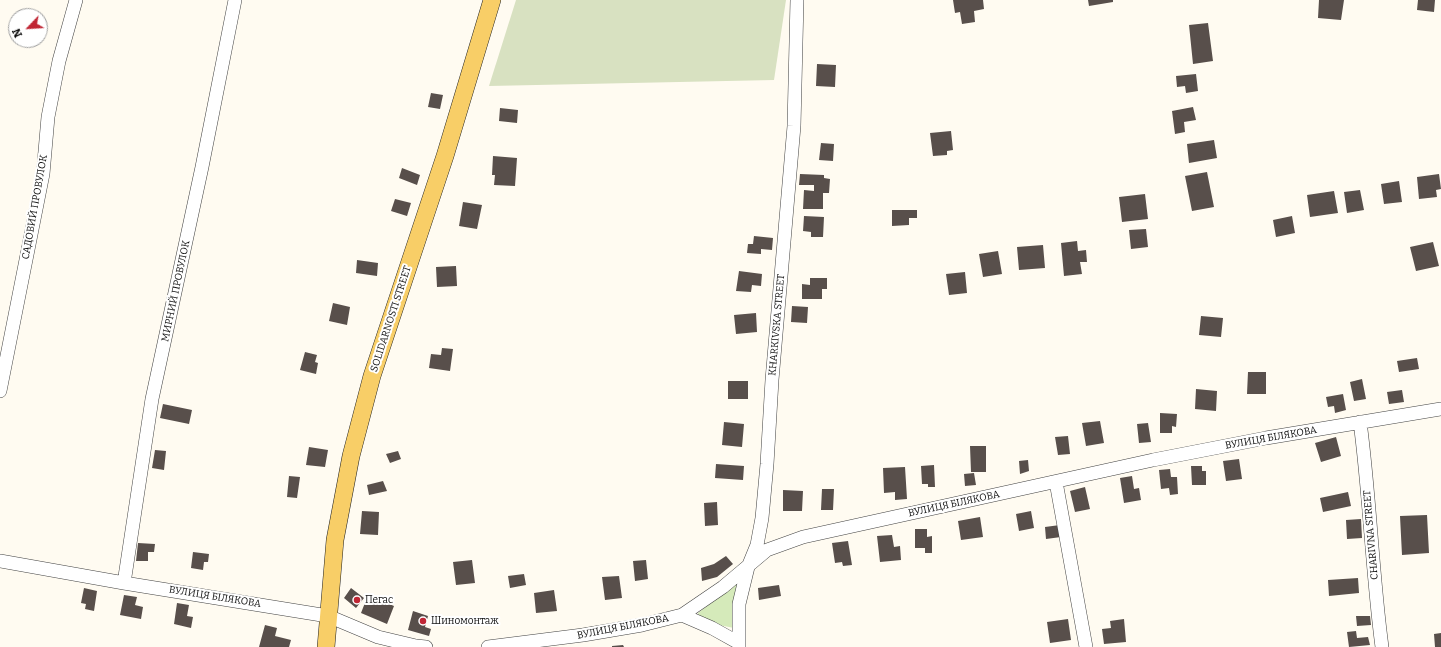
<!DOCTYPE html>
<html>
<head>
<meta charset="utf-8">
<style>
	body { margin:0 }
	#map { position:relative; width:1441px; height:647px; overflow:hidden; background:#fffbf1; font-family:Bitter,serif }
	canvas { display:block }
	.north { position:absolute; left:8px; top:8px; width:40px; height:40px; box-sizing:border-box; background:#fff; border:1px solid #9f9f9f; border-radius:50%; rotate:245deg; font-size:11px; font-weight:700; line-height:16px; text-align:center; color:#0f0f0f }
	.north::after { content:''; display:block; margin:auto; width:14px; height:18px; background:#c02634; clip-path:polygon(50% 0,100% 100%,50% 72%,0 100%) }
</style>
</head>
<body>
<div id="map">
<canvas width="1441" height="647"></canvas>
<div class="north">N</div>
</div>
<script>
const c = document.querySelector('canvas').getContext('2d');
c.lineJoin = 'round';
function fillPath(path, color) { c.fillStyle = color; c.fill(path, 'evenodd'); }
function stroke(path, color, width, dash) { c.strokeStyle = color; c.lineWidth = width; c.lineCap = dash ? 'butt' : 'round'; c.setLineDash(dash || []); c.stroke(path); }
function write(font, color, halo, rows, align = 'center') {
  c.font = font + ' Bitter,serif'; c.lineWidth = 4; c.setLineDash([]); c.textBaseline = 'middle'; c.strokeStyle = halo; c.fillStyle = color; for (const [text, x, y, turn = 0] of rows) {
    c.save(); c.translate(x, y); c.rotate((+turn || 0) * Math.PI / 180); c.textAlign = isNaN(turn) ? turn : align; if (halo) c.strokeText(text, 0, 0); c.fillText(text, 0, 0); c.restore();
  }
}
const green = new Path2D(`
	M 740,579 L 734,628 L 719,625 L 699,617 L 698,613 Z`);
const cemetery = new Path2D(`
	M 516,0 L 786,0 L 774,80 L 489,86 Z`);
const building = new Path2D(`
	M 953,0 L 983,0 L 984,9 L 974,11 L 975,22 L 962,24 L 960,12 L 955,13 Z
	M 1088,0 L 1113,0 L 1113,2 L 1089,6 Z
	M 1319,0 L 1344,0 L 1341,20 L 1318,18 Z
	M 1418,0 L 1435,0 L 1434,12 L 1417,10 Z
	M 1208,23 L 1213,61 L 1193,64 L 1189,25 Z
	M 817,64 L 836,65 L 835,87 L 816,86 Z
	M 1196,74 L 1198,91 L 1186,93 L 1185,86 L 1177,87 L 1176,76 Z
	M 431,93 L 443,95 L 440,109 L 428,107 Z
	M 1193,107 L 1196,120 L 1184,122 L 1185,132 L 1175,134 L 1172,111 Z
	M 500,108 L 518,110 L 517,123 L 499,121 Z
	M 951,131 L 953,150 L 947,151 L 947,155 L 933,156 L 930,133 Z
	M 1214,140 L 1217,158 L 1189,163 L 1187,144 Z
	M 821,143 L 834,144 L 833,161 L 819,160 Z
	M 493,156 L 517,158 L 515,186 L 494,185 L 495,175 L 492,175 Z
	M 402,168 L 420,175 L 417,185 L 399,178 Z
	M 1207,172 L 1214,207 L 1192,211 L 1185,176 Z
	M 800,174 L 824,175 L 824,178 L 830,179 L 829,193 L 823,193 L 823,209 L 803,209 L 804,190 L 814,191 L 814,185 L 799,185 Z
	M 1439,174 L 1441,189 L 1436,190 L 1437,197 L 1419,199 L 1417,177 Z
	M 1399,181 L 1402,202 L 1384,204 L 1381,184 Z
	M 1360,190 L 1364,210 L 1347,213 L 1344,192 Z
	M 1334,191 L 1338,213 L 1310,217 L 1307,195 Z
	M 1145,194 L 1148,219 L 1122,222 L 1119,197 Z
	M 395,199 L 411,203 L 407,216 L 391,211 Z
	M 463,202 L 482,205 L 477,229 L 459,226 Z
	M 892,210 L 917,210 L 917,218 L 909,218 L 909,225 L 892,226 Z
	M 804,216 L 824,217 L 823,237 L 811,237 L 811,232 L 803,231 Z
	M 1292,216 L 1295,233 L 1276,237 L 1273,220 Z
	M 1146,229 L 1148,247 L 1131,249 L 1129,230 Z
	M 754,236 L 773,238 L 772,250 L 761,249 L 761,254 L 747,253 L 748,244 L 753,244 Z
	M 1077,241 L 1078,251 L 1086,250 L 1087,262 L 1080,262 L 1082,274 L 1064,276 L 1061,243 Z
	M 1433,242 L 1439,266 L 1416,271 L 1410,247 Z
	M 1043,245 L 1045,268 L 1019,270 L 1017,247 Z
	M 998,251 L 1002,274 L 983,277 L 979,254 Z
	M 357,260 L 378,263 L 377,276 L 356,273 Z
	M 456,266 L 457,286 L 437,287 L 436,267 Z
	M 739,271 L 762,274 L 761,286 L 752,285 L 751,292 L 736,291 Z
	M 965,272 L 967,293 L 949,295 L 946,274 Z
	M 810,278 L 827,278 L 827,289 L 822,289 L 822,299 L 802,299 L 802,284 L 810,285 Z
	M 333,303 L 350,307 L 347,325 L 329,321 Z
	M 792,306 L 808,307 L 807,323 L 791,322 Z
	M 756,313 L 757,332 L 736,334 L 734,315 Z
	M 1201,316 L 1223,318 L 1221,337 L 1199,335 Z
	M 442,348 L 453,349 L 450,371 L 429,368 L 431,354 L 441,355 Z
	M 305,352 L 317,355 L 315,362 L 318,363 L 316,374 L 300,370 Z
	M 1417,358 L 1419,369 L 1399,372 L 1397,361 Z
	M 1248,372 L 1266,372 L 1266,394 L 1247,394 Z
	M 1362,379 L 1366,399 L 1354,401 L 1350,382 Z
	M 728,381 L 748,381 L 748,399 L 728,399 Z
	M 1196,389 L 1217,391 L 1216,411 L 1195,409 Z
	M 1402,390 L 1404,402 L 1389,404 L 1387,392 Z
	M 1343,394 L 1346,410 L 1335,413 L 1334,406 L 1328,407 L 1326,397 Z
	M 163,404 L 192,410 L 189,424 L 160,418 Z
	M 1160,413 L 1177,414 L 1176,427 L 1172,426 L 1172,433 L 1160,433 Z
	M 1100,421 L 1104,443 L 1086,446 L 1082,423 Z
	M 724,422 L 744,424 L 742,447 L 722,445 Z
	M 1148,423 L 1151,442 L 1139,443 L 1137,424 Z
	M 1068,436 L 1070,454 L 1058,455 L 1055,437 Z
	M 1336,437 L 1341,456 L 1321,462 L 1315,443 Z
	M 970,446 L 986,446 L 986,472 L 971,472 Z
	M 309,447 L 328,450 L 325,467 L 306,465 Z
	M 155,450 L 166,451 L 164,470 L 152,468 Z
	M 398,451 L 401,459 L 390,463 L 386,454 Z
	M 1239,459 L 1242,479 L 1226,481 L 1223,461 Z
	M 1028,460 L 1029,471 L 1020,474 L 1019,461 Z
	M 716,464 L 744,466 L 743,480 L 715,478 Z
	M 934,465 L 935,487 L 928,487 L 928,484 L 922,484 L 921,466 Z
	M 1191,466 L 1202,466 L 1202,471 L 1206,471 L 1206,485 L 1192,485 Z
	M 905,467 L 907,499 L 895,500 L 895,492 L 884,493 L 883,468 Z
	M 1170,469 L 1171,477 L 1177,477 L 1178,494 L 1170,495 L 1169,488 L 1161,489 L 1159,470 Z
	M 974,473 L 976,485 L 965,486 L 964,474 Z
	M 289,476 L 300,477 L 297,498 L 287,497 Z
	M 1132,476 L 1134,489 L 1139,488 L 1141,500 L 1124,503 L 1120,478 Z
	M 383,481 L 387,491 L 369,495 L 367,485 Z
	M 1085,487 L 1090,509 L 1075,512 L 1070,491 Z
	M 822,489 L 834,489 L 833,510 L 821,510 Z
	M 783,490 L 803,491 L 802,511 L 783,511 Z
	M 1348,492 L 1351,506 L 1323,512 L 1320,498 Z
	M 717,502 L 718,525 L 705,526 L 704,503 Z
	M 362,511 L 379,512 L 378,535 L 360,534 Z
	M 1031,511 L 1034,528 L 1019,531 L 1016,514 Z
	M 1427,515 L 1429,553 L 1402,555 L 1400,516 Z
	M 980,517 L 983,537 L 961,540 L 958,521 Z
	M 1361,519 L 1362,538 L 1347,539 L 1346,520 Z
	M 1060,525 L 1061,537 L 1046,539 L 1045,527 Z
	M 915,529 L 927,529 L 927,537 L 932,536 L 932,553 L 925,553 L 925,548 L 915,548 Z
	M 892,535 L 894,547 L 900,546 L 901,560 L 880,562 L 877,536 Z
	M 848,541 L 852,565 L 843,566 L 842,562 L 835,563 L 832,543 Z
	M 138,543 L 155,544 L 154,552 L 148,552 L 148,561 L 136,561 Z
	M 193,552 L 209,554 L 208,562 L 204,562 L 203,570 L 191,568 Z
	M 726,556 L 733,564 L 717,577 L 702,581 L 701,568 L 714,564 Z
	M 472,560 L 475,583 L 456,585 L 453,562 Z
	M 646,560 L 648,579 L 635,581 L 633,561 Z
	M 524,574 L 526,585 L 510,588 L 508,576 Z
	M 619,576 L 622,598 L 605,600 L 602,577 Z
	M 1358,578 L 1359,593 L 1329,596 L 1328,580 Z
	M 779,585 L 781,596 L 759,600 L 758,588 Z
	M 84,588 L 97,591 L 94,611 L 85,609 L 86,604 L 81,603 Z
	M 351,588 L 364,598 L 356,608 L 344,598 Z
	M 554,590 L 557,611 L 536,613 L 534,593 Z
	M 124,595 L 137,597 L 135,605 L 143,607 L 141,619 L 120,615 Z
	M 368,595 L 394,606 L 387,624 L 361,613 Z
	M 177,603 L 189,605 L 187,616 L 193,617 L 191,628 L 174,624 Z
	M 413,611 L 428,616 L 425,627 L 431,629 L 429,636 L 408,630 Z
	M 1356,616 L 1370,616 L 1371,625 L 1357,626 Z
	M 1068,619 L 1071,640 L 1050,643 L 1047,622 Z
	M 1124,619 L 1126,642 L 1104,644 L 1102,629 L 1111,628 L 1110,621 Z
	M 265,625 L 277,628 L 275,636 L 291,640 L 289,647 L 259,647 Z
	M 1356,631 L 1357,638 L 1368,637 L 1370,645 L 1349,647 L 1347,632 Z
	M 1441,633 L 1441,647 L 1435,647 L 1434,634 Z
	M 623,645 L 624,647 L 612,647 L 612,646 Z`);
const minor = new Path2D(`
	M 0,391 L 43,174 L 48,117 L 59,61 L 76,0
	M 1360,422 C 1370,497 1372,572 1382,647
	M 1056,482 L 1086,647
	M 0,561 L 124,583 L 328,616 L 378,637 L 416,646 L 426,647
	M 124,583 L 152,399 L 202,167 L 235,0
	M 682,615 L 712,628 L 739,643
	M 488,647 L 583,635 L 642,625 L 682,615 L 723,587 L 767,550 L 803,537 L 1153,460 L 1266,438 L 1441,409
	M 739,647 L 739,604 L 748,567 L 757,545 L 762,518 L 767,464 L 772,380 L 794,126 L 797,0`);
const major = new Path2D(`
	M 326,647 L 335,540 L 351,456 L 372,376 L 445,156 L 492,0`);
const markers = [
	[357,600,4,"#c02634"],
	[423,621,4,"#c02634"]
];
const streetNames = [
	["САДОВИЙ ПРОВУЛОК",35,207,-80],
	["МИРНИЙ ПРОВУЛОК",176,291,-78],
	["SOLIDARNOSTI STREET",391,319,-72],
	["KHARKIVSKA STREET",777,325,-85],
	["ВУЛИЦЯ БІЛЯКОВА",1271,438,-10],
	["ВУЛИЦЯ БІЛЯКОВА",954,504,-12],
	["CHARIVNA STREET",1371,535,-95],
	["ВУЛИЦЯ БІЛЯКОВА",215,597,9],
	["ВУЛИЦЯ БІЛЯКОВА",623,627,-11]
];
const poiNames = [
	["Пегас",365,600],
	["Шиномонтаж",431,621]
];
fillPath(green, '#d5eaba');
fillPath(cemetery, '#d8e1c1');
fillPath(building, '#584f4b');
stroke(minor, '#424242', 14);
stroke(major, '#202020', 18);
stroke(minor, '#fff', 13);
stroke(major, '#f8ce67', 17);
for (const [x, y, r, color] of markers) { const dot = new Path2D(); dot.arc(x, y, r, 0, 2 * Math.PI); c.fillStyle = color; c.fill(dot); stroke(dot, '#fff', 1.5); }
write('10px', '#0f0f0f', '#fff', streetNames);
write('10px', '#0f0f0f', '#fff', poiNames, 'left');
</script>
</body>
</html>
